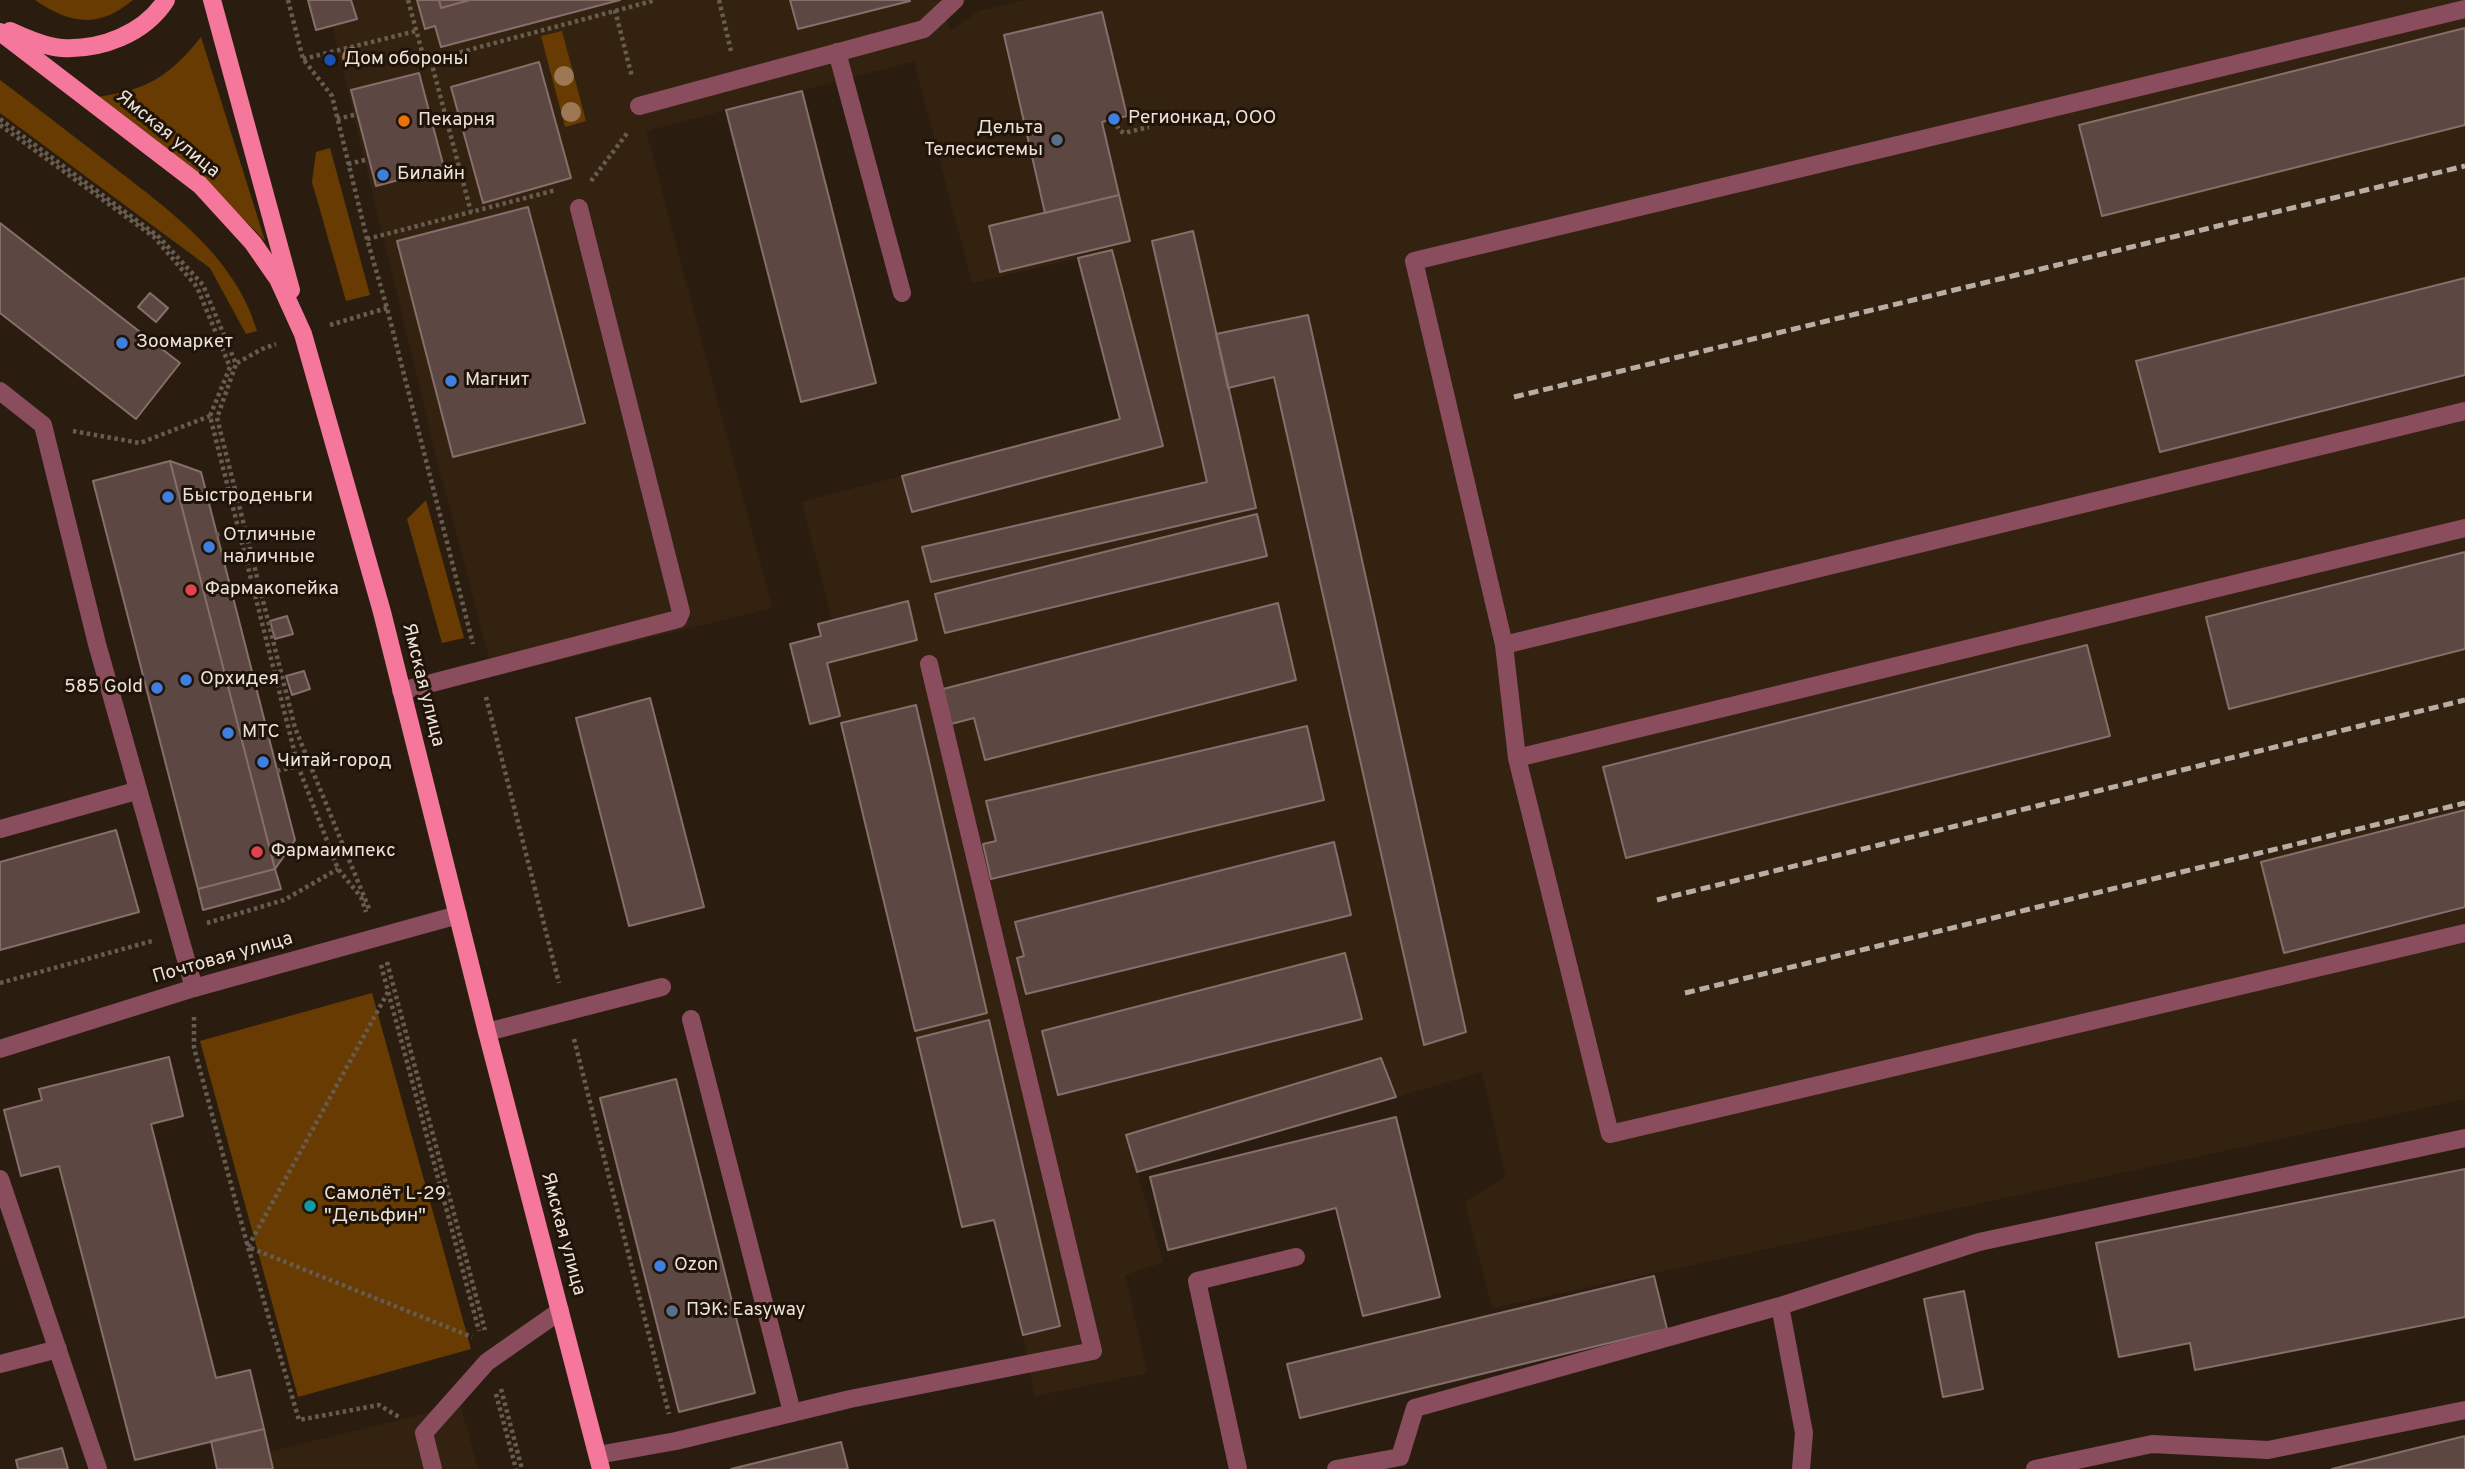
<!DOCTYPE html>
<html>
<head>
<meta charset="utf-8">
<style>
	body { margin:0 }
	canvas { display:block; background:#2a1d10 }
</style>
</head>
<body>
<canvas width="2465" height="1469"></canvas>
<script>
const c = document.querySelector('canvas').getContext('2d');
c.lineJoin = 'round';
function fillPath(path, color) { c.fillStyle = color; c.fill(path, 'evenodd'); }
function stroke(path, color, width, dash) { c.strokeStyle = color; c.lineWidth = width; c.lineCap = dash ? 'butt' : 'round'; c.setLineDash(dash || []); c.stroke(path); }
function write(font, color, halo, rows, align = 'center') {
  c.font = font + ' Overpass,sans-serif'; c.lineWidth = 6; c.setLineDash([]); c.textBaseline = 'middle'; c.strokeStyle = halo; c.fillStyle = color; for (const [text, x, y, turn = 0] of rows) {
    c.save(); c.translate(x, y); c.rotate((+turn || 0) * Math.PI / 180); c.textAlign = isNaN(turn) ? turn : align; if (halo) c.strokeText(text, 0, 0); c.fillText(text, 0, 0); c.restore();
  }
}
const built = new Path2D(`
	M 326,0 L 942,0 L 950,31 L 979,11 L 1027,0 L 2465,0 L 2465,1099 L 1492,1308 L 1465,1202 L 1506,1177 L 1482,1072 L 1137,1172 L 1163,1262 L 1125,1275 L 1147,1373 L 1035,1396 L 1023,1335 L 994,1220 L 962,1227 L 840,717 L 810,724 L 790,644 L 821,637 L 818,624 L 832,620 L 802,502 L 1120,419 L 1078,258 L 972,283 L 914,61 L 646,131 L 772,608 L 494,676 L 438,463 Z
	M 460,1405 L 478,1469 L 273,1469 L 269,1452 Z`);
const green = new Path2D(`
	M 35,0 L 133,0 C 98,29 70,24 35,0 Z
	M 562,31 L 586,121 L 565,127 L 541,36 Z
	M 201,37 L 265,241 C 214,186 155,143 96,97 C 146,91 170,76 201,37 Z
	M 0,80 C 36,107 71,134 107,162 C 166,208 235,255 257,331 L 246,334 L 210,268 L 0,113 Z
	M 330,148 L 370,295 L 346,301 L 312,182 L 316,152 Z
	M 426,500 L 464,638 L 442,643 L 407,519 Z
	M 372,993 L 471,1349 L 298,1397 L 200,1041 Z`);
const building = new Path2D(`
	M 308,0 L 351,0 L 357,19 L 316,30 Z
	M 417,0 L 439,0 L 441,8 L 470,0 L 620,0 L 441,47 L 435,26 L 425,29 Z
	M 439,0 L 470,0 L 441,8 Z
	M 790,0 L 909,0 L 910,1 L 798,29 Z
	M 1102,12 L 1127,116 L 1102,122 L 1119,195 L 1045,213 L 1004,35 Z
	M 2465,28 L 2465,125 L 2102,216 L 2079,125 Z
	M 539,62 L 571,178 L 483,203 L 451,87 Z
	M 419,73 L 444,168 L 376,186 L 351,90 Z
	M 802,91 L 876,383 L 801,402 L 726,110 Z
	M 1119,195 L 1130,241 L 1000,272 L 989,226 Z
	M 528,207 L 585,423 L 453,457 L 397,241 Z
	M 0,223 L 180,363 L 136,419 L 0,313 Z
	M 1193,231 L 1256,508 L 931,582 L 922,547 L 1207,482 L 1152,241 Z
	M 1112,250 L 1163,446 L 912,512 L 902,476 L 1120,419 L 1078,258 Z
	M 2465,278 L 2465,375 L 2160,452 L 2136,361 Z
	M 150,293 L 168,308 L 156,322 L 138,307 Z
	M 1308,315 L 1466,1032 L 1424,1045 L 1274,377 L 1228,388 L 1216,334 Z
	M 170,461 L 275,869 L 198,889 L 93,481 Z
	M 170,461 L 201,472 L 295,840 L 275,869 Z
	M 1257,514 L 1267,556 L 945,633 L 935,594 Z
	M 2465,552 L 2465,649 L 2229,709 L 2206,617 Z
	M 908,601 L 917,640 L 827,663 L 840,716 L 810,724 L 790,644 L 821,636 L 818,624 Z
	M 1278,603 L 1296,680 L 985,760 L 974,718 L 951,724 L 943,689 Z
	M 287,616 L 293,634 L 275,639 L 270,621 Z
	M 2087,645 L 2110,736 L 1626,858 L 1603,767 Z
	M 304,671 L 310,689 L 292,695 L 286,676 Z
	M 650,698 L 704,907 L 629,926 L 576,718 Z
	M 916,705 L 987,1013 L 915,1031 L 841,723 Z
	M 1307,726 L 1324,800 L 991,879 L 983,844 L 996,841 L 986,801 Z
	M 2465,810 L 2465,907 L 2284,953 L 2261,862 Z
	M 116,830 L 139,912 L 0,950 L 0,862 Z
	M 1334,842 L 1351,915 L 1026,994 L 1017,958 L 1024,956 L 1015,922 Z
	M 275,869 L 281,889 L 203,910 L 198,889 Z
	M 1345,953 L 1362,1019 L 1058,1095 L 1042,1031 Z
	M 989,1020 L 1060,1326 L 1023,1335 L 994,1220 L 962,1227 L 917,1038 Z
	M 169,1057 L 183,1116 L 151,1124 L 216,1378 L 250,1370 L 264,1429 L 135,1460 L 59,1166 L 21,1176 L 4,1110 L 42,1100 L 39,1089 Z
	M 1381,1058 L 1396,1097 L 1137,1172 L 1126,1135 Z
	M 676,1079 L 755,1393 L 679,1412 L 600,1098 Z
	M 1396,1117 L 1440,1297 L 1363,1316 L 1336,1208 L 1168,1250 L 1150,1177 Z
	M 2465,1169 L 2465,1317 L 2195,1370 L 2190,1343 L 2119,1357 L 2096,1243 Z
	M 1654,1276 L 1667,1329 L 1300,1418 L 1287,1364 Z
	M 1964,1291 L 1983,1389 L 1943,1397 L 1924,1299 Z
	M 264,1429 L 273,1469 L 217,1469 L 211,1441 Z
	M 2465,1436 L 2465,1469 L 2332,1469 Z
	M 841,1442 L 848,1469 L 731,1469 Z
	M 62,1448 L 68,1469 L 18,1469 L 16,1460 Z`);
const path = new Path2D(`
	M 288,0 L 303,59 L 332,96 L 367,239 L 387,308 L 473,644
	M 408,0 L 424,59 L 431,60 L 656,0
	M 719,0 L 731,51
	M 615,10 L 632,77
	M 303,59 L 416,31
	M 431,61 L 471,212
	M 0,119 L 159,237 L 203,285 L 236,364 L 217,418 L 295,728 L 370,911
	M 337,119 L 358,114
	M 1114,119 L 1119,130 L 1124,133 L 1149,127
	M 0,125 L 154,237 L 197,287 L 230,367 L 210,416 L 298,766 L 338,869 L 361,897 L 366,912
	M 348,164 L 369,159
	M 591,181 L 628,132
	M 367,239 L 556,190
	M 330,325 L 387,308
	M 237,363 L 262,349 L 276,344
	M 73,431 L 140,443 L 210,416
	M 216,535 L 240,529
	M 486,697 L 559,983
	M 277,771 L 298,766
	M 207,923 L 284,900 L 338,869
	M 387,962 L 485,1330
	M 381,965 L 479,1331
	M 0,983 L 152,941
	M 388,992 L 248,1247 L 472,1337
	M 194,1017 L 194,1048 L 248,1247 L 299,1420 L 379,1405 L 399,1417
	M 574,1039 L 669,1414
	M 501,1389 L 522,1469
	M 496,1394 L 516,1469`);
const service = new Path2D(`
	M 2465,9 L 1414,261 L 1504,645 L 2465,411
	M 837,52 L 902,293
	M 639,106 L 924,29 L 955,0
	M 0,391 L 43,425 L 97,644 L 194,988
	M 2465,528 L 1517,758 L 1610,1134 L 2465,933
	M 1504,645 L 1517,758
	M 401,691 L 678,619 L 681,612 L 579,208
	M 0,829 L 136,791
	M 691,1019 L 792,1412
	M 487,1032 L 662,987
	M 0,1179 L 98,1469
	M 1780,1306 L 1979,1242 L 2465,1138
	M 0,1364 L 58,1349
	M 598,1455 L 676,1441 L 850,1399 L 1093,1351 L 929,664
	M 433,1469 L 424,1433 L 487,1362 L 560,1311
	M 1238,1469 L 1197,1281 L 1296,1257
	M 1336,1469 L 1400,1457 L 1415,1408 L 1780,1306 L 1804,1433 L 1801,1469
	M 2035,1469 L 2152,1444 L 2268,1450 L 2465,1410`);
const minor = new Path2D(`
	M 0,1049 L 194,988 L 458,915`);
const primary = new Path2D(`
	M 212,0 L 291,290
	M 10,31 C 25,38 45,47 62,48 C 101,50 144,34 166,0
	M 0,32 L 200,185 L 253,243 L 278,279 L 303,334 L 382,612 L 487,1032 L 601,1469`);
const rail = new Path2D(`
	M 1514,397 L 2465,166
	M 1657,900 L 2465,700
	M 1685,993 L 2465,803`);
const trees = [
	[352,57],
	[564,76],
	[571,112]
];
const markers = [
	[330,60,7,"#1a4fb4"],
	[1114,119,7,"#3f7fe0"],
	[404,121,7,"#e8710a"],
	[1057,140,7,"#5c6f8a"],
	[383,175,7,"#3f7fe0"],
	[122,343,7,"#3f7fe0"],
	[451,381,7,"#3f7fe0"],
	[168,497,7,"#3f7fe0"],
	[209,547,7,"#3f7fe0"],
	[191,590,7,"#e0444e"],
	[186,680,7,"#3f7fe0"],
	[157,688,7,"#3f7fe0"],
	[228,733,7,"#3f7fe0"],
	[263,762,7,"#3f7fe0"],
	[257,852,7,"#e0444e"],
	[310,1206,7,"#0f9aa8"],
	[660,1266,7,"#3f7fe0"],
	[672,1311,7,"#5c6f8a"]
];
const poiNames = [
	["Дом обороны",344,60],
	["Регионкад, ООО",1128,119],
	["Пекарня",418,121],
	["Дельта",1043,129,"right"],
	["Телесистемы",1043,151,"right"],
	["Билайн",397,175],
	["Зоомаркет",136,343],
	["Магнит",465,381],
	["Быстроденьги",182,497],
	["Отличные",223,536],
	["наличные",223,558],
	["Фармакопейка",205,590],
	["Орхидея",200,680],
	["585 Gold",143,688,"right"],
	["МТС",242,733],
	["Читай-город",277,762],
	["Фармаимпекс",271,852],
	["Самолёт L-29",324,1195],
	["\"Дельфин\"",324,1217],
	["Ozon",674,1266],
	["ПЭК: Easyway",686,1311]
];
const streetNames = [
	["Ямская улица",167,135,39],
	["Ямская улица",422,685,76],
	["Почтовая улица",223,959,-16],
	["Ямская улица",562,1234,75]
];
fillPath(built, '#342210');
fillPath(green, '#673b02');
fillPath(building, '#5c4743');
stroke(building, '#866e6b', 2);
stroke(path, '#675c50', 4.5, [3.5, 3.5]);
stroke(service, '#8a4d5d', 18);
stroke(minor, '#8a4d5d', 18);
stroke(primary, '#f5779b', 18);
stroke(rail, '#b8aea5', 5, [10, 5]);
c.fillStyle = '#9d7855';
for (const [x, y] of trees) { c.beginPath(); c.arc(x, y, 10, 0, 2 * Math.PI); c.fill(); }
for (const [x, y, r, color] of markers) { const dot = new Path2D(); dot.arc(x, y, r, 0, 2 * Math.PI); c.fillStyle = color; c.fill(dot); stroke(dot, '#201307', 2.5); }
write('19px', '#ebe2da', '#201307', poiNames, 'left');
write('19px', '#ebe2da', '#201307', streetNames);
</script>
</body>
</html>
